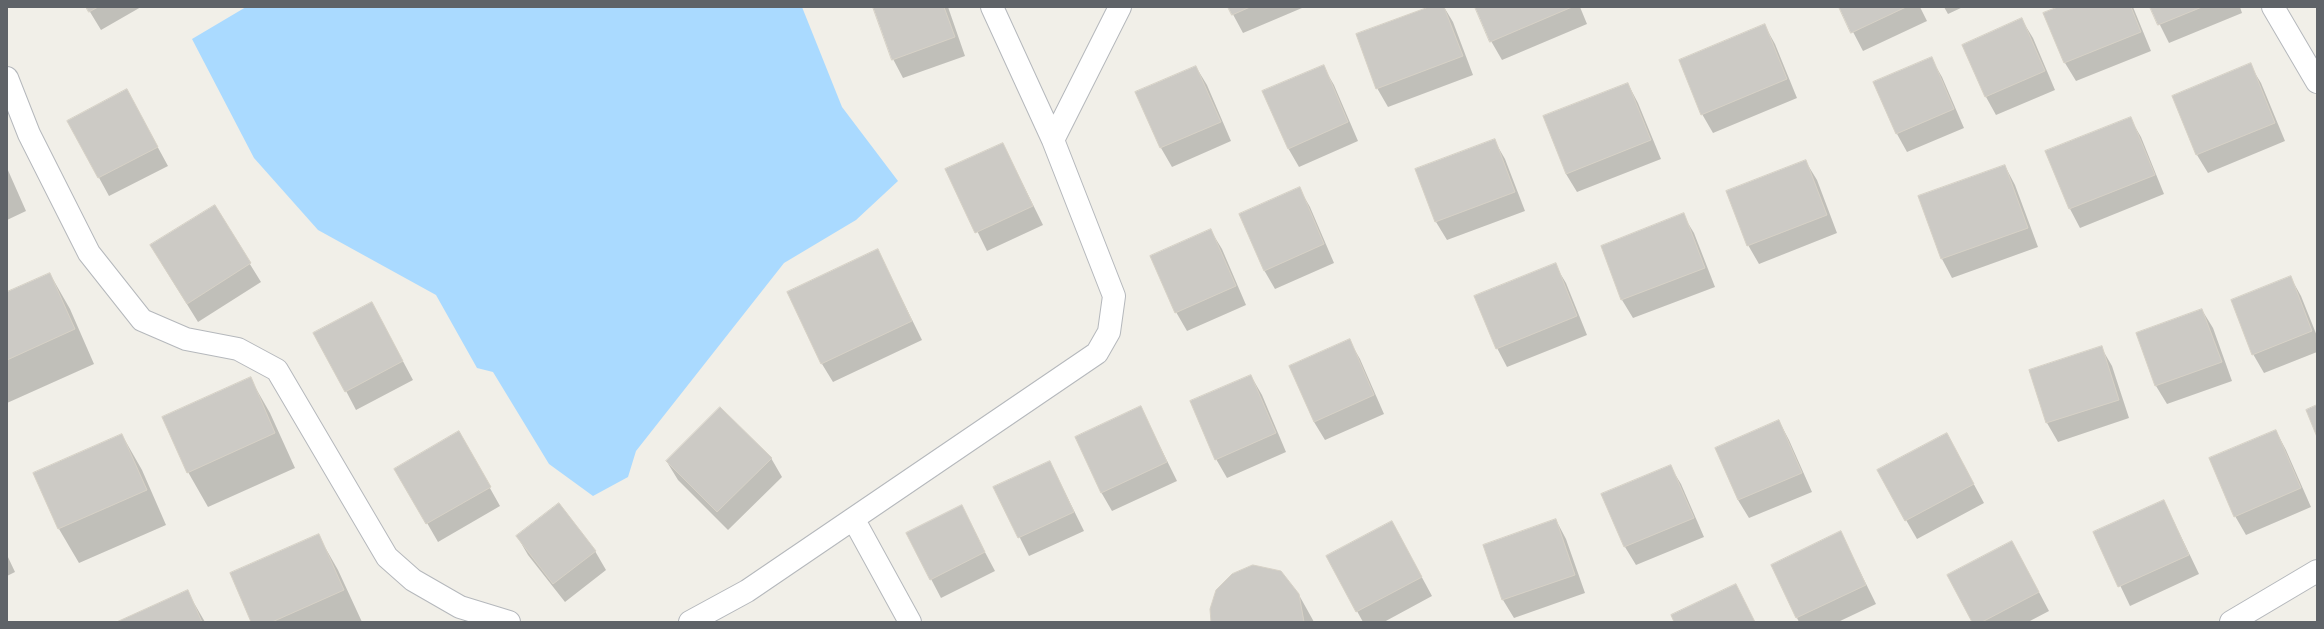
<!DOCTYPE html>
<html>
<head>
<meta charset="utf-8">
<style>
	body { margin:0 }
	#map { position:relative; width:2324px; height:629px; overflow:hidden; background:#f1efe8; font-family:"Public Sans",sans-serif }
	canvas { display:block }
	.frame { position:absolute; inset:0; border:8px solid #5f6368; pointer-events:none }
</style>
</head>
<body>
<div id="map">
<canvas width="2324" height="629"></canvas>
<div class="frame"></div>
</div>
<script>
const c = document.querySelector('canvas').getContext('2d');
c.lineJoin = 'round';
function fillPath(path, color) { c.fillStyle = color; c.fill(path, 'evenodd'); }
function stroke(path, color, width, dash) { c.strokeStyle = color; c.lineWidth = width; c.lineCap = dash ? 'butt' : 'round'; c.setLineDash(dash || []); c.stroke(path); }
const water = new Path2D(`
	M 246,7 L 802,7 L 842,107 L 898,181 L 856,220 L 784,263 L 636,451 L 628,477 L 593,496 L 549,464 L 493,372 L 477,368 L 436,295 L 318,230 L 254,158 L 192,39 Z`);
const shadow = new Path2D(`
	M 87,7 L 141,7 L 101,30 Z
	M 874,7 L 948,7 L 965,56 L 903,78 L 893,59 Z
	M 1229,7 L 1302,7 L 1302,8 L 1243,33 Z
	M 1432,7 L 1444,7 L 1453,22 L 1473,75 L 1388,107 L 1377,88 Z
	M 1476,7 L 1580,7 L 1587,24 L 1502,60 L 1491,41 Z
	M 1840,7 L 1920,7 L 1927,21 L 1863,51 Z
	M 1944,7 L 1963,7 L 1948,14 Z
	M 2061,7 L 2133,7 L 2151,51 L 2076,81 L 2065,63 L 2045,14 Z
	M 2151,7 L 2240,7 L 2242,13 L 2169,43 Z
	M 2022,20 L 2033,38 L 2055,90 L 1996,115 L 1986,97 Z
	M 1765,26 L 1775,44 L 1797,98 L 1713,133 L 1702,114 L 1680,61 Z
	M 1931,58 L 1942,77 L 1964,128 L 1907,152 L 1897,134 L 1874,83 Z
	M 2250,65 L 2261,83 L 2285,141 L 2208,173 L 2197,155 L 2173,96 Z
	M 1323,66 L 1334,85 L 1358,141 L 1299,167 L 1288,148 Z
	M 1196,67 L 1207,85 L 1231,141 L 1172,167 L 1161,148 L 1137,92 Z
	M 1628,84 L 1638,103 L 1661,159 L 1577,192 L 1566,174 Z
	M 137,109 L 168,166 L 109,196 L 68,121 Z
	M 2130,118 L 2141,137 L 2164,194 L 2080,228 L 2070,209 L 2046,152 Z
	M 1494,140 L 1505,159 L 1525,211 L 1447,240 L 1436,222 Z
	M 1003,144 L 1043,225 L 987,251 L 947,170 Z
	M 1806,162 L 1817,180 L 1837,233 L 1759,264 L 1748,245 Z
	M 2005,166 L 2015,185 L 2038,247 L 1952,278 L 1942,259 L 1919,197 Z
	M 7,168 L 26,211 L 7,220 Z
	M 1299,188 L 1310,207 L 1334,263 L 1275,289 L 1264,270 Z
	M 214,206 L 261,282 L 198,322 L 162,264 Z
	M 1683,215 L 1694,233 L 1715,287 L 1633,318 L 1622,300 L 1602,246 Z
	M 1211,231 L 1222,249 L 1246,305 L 1187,331 L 1176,312 Z
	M 878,251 L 922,340 L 833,382 L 822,364 Z
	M 1555,265 L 1566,283 L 1587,335 L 1507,367 L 1497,348 Z
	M 50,274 L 70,309 L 94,364 L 7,403 L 7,294 Z
	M 2291,278 L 2301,296 L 2317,336 L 2317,352 L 2264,373 L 2253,354 Z
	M 2202,310 L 2213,328 L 2232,381 L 2167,404 L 2156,386 L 2137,333 Z
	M 382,322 L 413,380 L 356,410 L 346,391 Z
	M 1349,340 L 1360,359 L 1384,414 L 1325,440 L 1314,422 L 1290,366 Z
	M 2101,347 L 2112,366 L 2129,418 L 2058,442 L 2047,423 L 2030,370 Z
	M 1251,376 L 1262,395 L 1286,452 L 1227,478 L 1216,459 Z
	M 250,378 L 270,413 L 295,468 L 208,507 L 188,472 Z
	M 1141,408 L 1177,481 L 1112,511 L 1101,492 Z
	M 1779,421 L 1789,440 L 1812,492 L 1749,518 L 1738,500 L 1716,449 Z
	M 2276,431 L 2286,450 L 2311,507 L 2246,535 L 2235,516 Z
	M 459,433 L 500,506 L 438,542 L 396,469 Z
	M 122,435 L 142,470 L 166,525 L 79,563 L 59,529 L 35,474 Z
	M 1957,453 L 1984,503 L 1917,539 L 1906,520 Z
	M 771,458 L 782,477 L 728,530 L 678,480 L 667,462 Z
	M 1050,462 L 1084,531 L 1029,556 L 995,488 Z
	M 1670,466 L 1681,484 L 1704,537 L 1636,565 L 1625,547 L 1603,494 Z
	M 2164,501 L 2199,574 L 2130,606 L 2095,533 Z
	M 961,507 L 995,571 L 941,598 L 931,579 Z
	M 1556,520 L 1566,539 L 1585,593 L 1514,618 L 1503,600 L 1484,546 Z
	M 1392,522 L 1432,596 L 1384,622 L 1363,622 L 1327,557 Z
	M 1841,533 L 1876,604 L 1838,622 L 1799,622 L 1797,618 Z
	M 318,535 L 338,570 L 362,622 L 253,622 Z
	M 517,536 L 595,551 L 606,570 L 565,602 L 528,555 Z
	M 7,555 L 15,572 L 7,576 Z
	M 2022,560 L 2049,611 L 2028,622 L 1973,622 Z
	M 187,591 L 205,622 L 119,622 Z
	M 1299,595 L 1314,622 L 1212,622 Z`);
const building = new Path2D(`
	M 86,7 L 98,7 L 89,12 Z
	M 873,7 L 944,7 L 955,37 L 892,60 Z
	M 1228,7 L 1250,7 L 1232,15 Z
	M 1429,7 L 1444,7 L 1463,56 L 1376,89 L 1356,34 Z
	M 1475,7 L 1572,7 L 1490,42 Z
	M 1839,7 L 1906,7 L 1851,33 Z
	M 2058,7 L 2131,7 L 2141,32 L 2064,63 L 2043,13 Z
	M 2150,7 L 2202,7 L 2158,25 Z
	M 2022,18 L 2045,71 L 1985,97 L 1962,45 Z
	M 1765,24 L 1787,79 L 1701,115 L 1679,60 Z
	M 1932,57 L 1954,109 L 1896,134 L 1873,82 Z
	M 2251,63 L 2275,123 L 2196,155 L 2172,96 Z
	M 1324,65 L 1348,122 L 1288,149 L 1262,91 Z
	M 1196,66 L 1221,122 L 1160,148 L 1135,92 Z
	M 1628,83 L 1651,140 L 1566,174 L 1543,116 Z
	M 127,89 L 158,147 L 98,178 L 67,121 Z
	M 2131,117 L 2155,175 L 2069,209 L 2045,151 Z
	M 1495,139 L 1515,192 L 1435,222 L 1415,169 Z
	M 1003,143 L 1033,206 L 975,233 L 945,169 Z
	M 1806,160 L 1827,215 L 1747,246 L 1726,191 Z
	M 2005,165 L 2028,228 L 1941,259 L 1918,196 Z
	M 1300,187 L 1324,244 L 1264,271 L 1239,214 Z
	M 215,205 L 251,263 L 187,304 L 150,245 Z
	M 1684,213 L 1705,268 L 1621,300 L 1601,246 Z
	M 1211,229 L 1236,286 L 1175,313 L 1150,256 Z
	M 878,249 L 912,321 L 821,364 L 787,292 Z
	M 1556,263 L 1577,316 L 1496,349 L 1474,296 Z
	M 50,273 L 75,329 L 7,360 L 7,292 Z
	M 2291,276 L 2312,331 L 2252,355 L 2231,300 Z
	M 372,302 L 403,361 L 345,392 L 313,333 Z
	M 2202,309 L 2222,362 L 2155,386 L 2136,333 Z
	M 1350,339 L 1374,395 L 1314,422 L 1289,366 Z
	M 2102,346 L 2119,400 L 2046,423 L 2029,370 Z
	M 1251,375 L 1276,433 L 1215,460 L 1190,401 Z
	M 251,377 L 275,433 L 187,473 L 162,417 Z
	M 2317,405 L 2317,437 L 2306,410 Z
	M 1141,406 L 1167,462 L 1101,493 L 1075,437 Z
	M 720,407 L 772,458 L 717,512 L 666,461 Z
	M 1779,420 L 1802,473 L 1738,500 L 1715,448 Z
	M 2276,430 L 2301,488 L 2234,517 L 2209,458 Z
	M 459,431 L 491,487 L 426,524 L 394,469 Z
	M 1947,433 L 1974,484 L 1905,521 L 1877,470 Z
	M 122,434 L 147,490 L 58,529 L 33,473 Z
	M 1050,461 L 1074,512 L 1018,538 L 993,487 Z
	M 1671,465 L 1694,518 L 1624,547 L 1601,494 Z
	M 2164,500 L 2189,555 L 2118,587 L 2093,532 Z
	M 559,503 L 596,551 L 553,584 L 516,536 Z
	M 962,505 L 985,552 L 930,580 L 906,533 Z
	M 1556,519 L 1575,575 L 1502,600 L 1483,545 Z
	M 1392,521 L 1422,577 L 1356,612 L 1326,556 Z
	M 1841,531 L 1866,585 L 1796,618 L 1771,565 Z
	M 319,534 L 344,590 L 272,622 L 251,622 L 230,573 Z
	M 2012,541 L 2039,592 L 1982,622 L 1972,622 L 1947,575 Z
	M 1253,565 L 1281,571 L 1299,594 L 1304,622 L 1211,622 L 1210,609 L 1216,590 L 1232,574 Z
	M 1736,584 L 1755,622 L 1674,622 L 1671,615 Z
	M 188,590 L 202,622 L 117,622 Z`);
const minor = new Path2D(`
	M 2273,7 L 2317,82
	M 7,78 L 29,134 L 89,253 L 142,320 L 186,339 L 238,349 L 277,370 L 387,557 L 413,580 L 460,607 L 509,622
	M 1053,140 L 1120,7
	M 854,520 L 910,622
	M 690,622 L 747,591 L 1097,353 L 1109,332 L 1114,296 L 1053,140 L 992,7
	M 2231,622 L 2317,571`);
fillPath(water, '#aadaff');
fillPath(shadow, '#0003');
fillPath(building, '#cccac5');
stroke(building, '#d6d1c6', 1);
stroke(minor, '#b5b8bc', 24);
stroke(minor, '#fff', 22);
</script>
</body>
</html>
